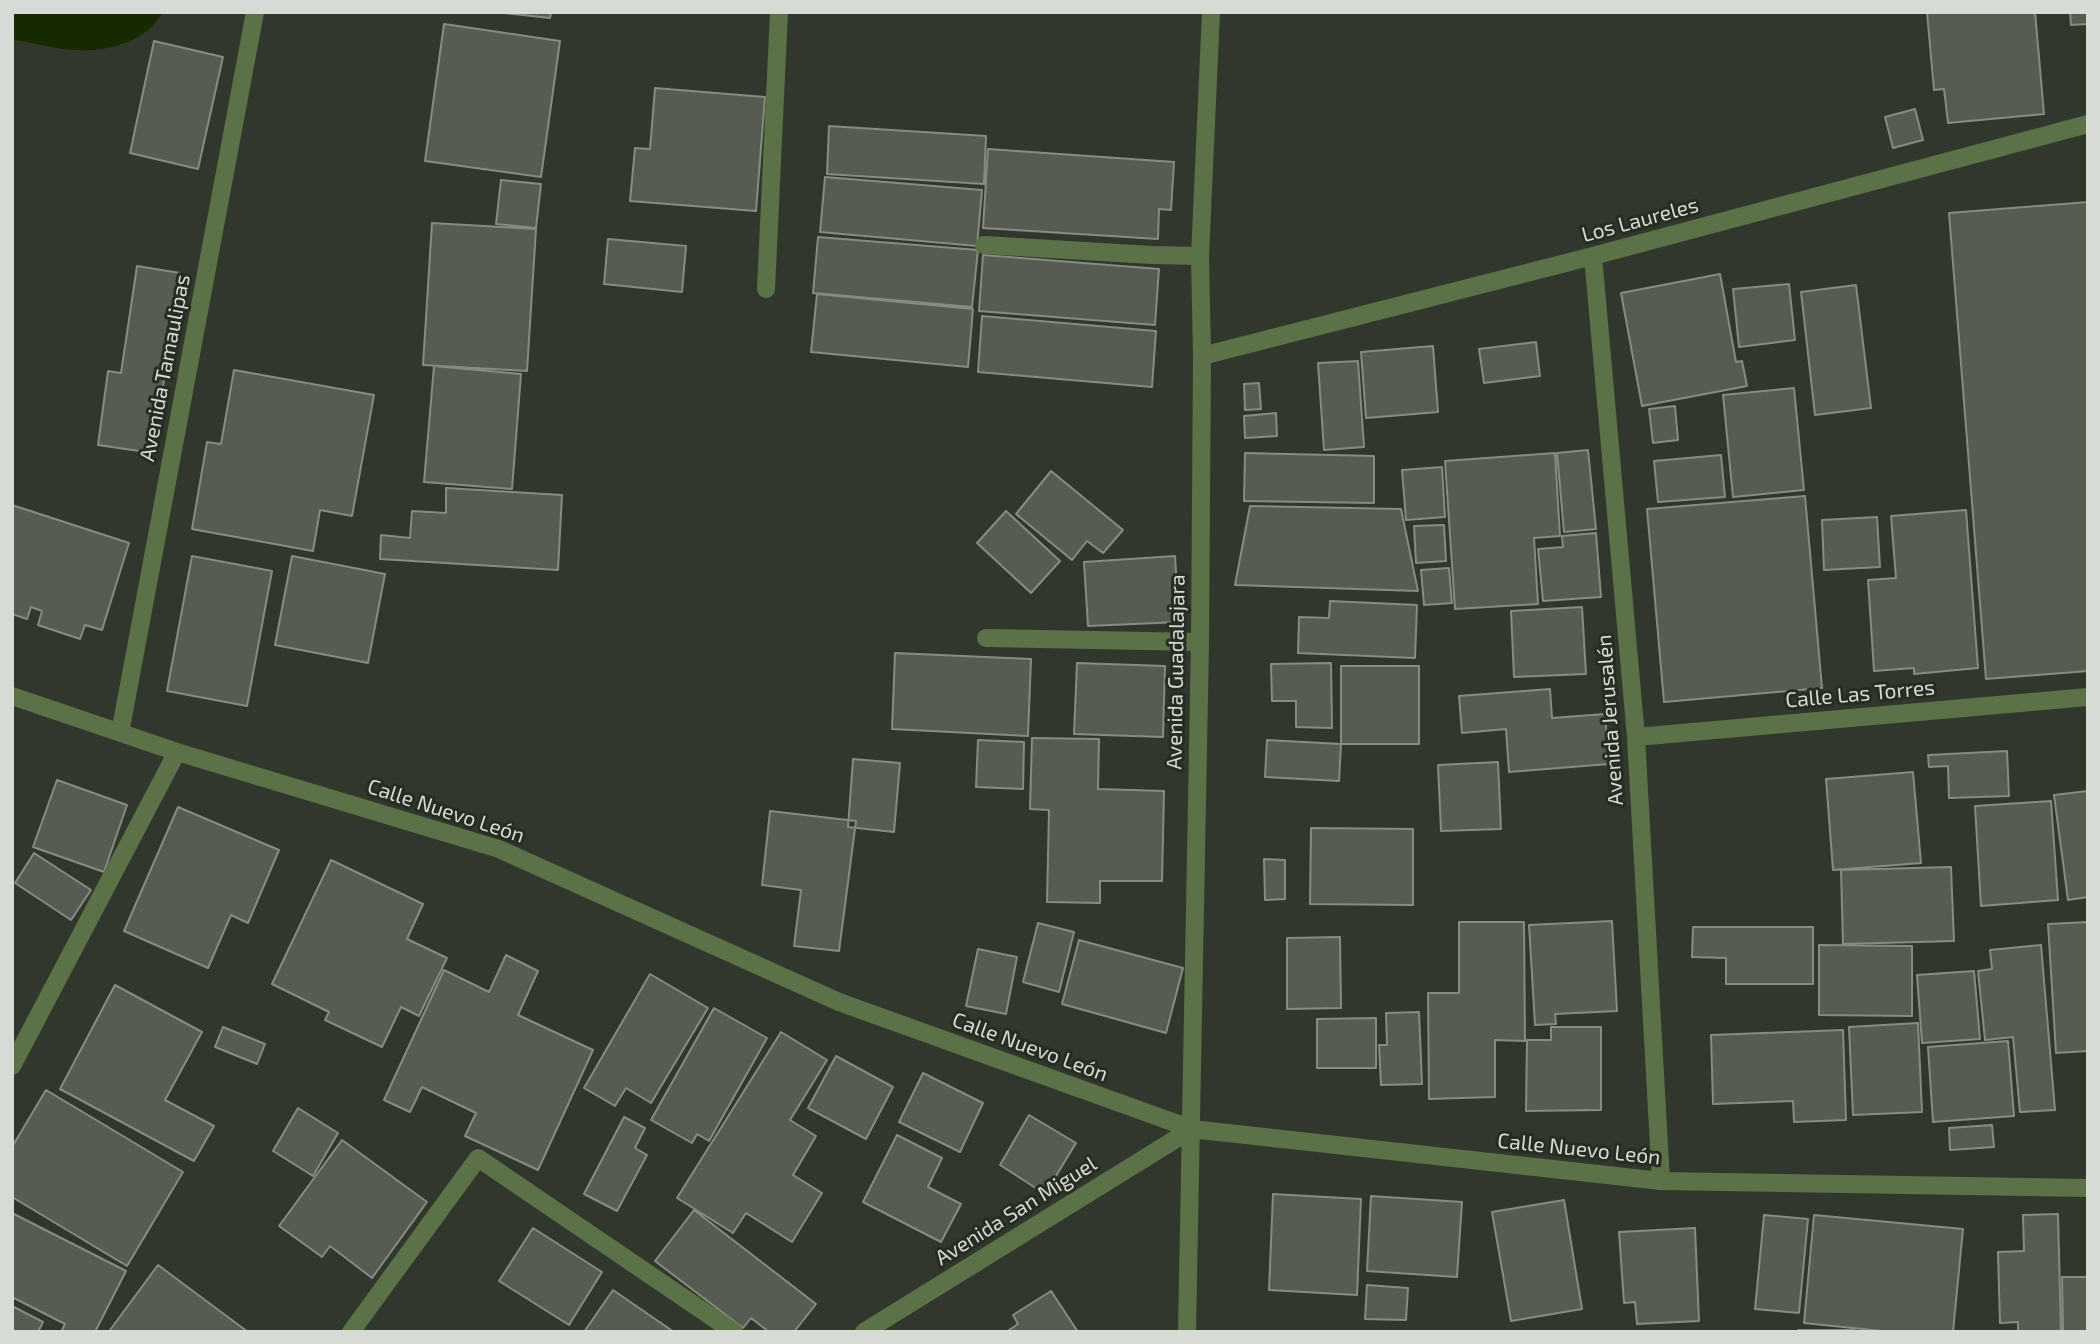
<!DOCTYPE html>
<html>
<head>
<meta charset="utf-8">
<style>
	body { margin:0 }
	#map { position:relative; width:2100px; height:1344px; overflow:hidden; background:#31372d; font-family:"Exo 2",sans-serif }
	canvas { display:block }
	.frame { position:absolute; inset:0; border:14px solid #d7dbd5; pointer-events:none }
</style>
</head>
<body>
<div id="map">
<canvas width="2100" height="1344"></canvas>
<div class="frame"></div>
</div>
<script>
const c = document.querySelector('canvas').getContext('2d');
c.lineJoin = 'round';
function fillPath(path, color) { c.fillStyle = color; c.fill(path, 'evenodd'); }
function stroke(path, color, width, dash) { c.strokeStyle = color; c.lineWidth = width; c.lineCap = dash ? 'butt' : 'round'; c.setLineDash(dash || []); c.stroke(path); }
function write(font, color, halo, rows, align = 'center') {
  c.font = font + ' "Exo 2",sans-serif'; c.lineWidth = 6; c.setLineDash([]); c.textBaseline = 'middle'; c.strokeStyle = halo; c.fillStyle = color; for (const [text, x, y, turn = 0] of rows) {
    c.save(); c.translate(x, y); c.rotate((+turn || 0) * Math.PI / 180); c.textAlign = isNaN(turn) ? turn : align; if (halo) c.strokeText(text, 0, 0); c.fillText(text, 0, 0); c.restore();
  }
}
const water = new Path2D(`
	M 12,12 L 163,12 C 147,41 109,52 77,50 C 56,49 34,43 12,39 Z`);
const building = new Path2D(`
	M 495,12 L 551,12 L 550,18 Z
	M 1927,12 L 2035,12 L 2044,114 L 1948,123 L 1944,89 L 1934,90 Z
	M 2070,12 L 2088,12 L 2088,24 L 2071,25 Z
	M 444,24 L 560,41 L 541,177 L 425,161 Z
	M 154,41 L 223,57 L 198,169 L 130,153 Z
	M 655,88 L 765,97 L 756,211 L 630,201 L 635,148 L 650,149 Z
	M 1915,109 L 1923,140 L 1893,148 L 1885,117 Z
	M 829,126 L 986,136 L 984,184 L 827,174 Z
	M 988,149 L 1174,162 L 1171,210 L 1159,209 L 1158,239 L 983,228 Z
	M 825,177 L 982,190 L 977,246 L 820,232 Z
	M 501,180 L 541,184 L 536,228 L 496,224 Z
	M 2088,202 L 2088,671 L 1986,679 L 1949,213 Z
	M 432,223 L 536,229 L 527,371 L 423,365 Z
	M 818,237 L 978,250 L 972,307 L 813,293 Z
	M 608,239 L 686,246 L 682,292 L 604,284 Z
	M 983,255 L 1159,269 L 1155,325 L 979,311 Z
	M 137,266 L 180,273 L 153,453 L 98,445 L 108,371 L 121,373 Z
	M 1720,274 L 1736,362 L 1742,361 L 1747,386 L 1642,406 L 1621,293 Z
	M 1789,284 L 1795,340 L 1739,347 L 1733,289 Z
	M 1856,285 L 1871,408 L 1815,415 L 1801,292 Z
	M 817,294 L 973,309 L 968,367 L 811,352 Z
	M 982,316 L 1156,331 L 1152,387 L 978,372 Z
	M 1536,342 L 1540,376 L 1484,383 L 1479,349 Z
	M 1433,346 L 1438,412 L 1366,418 L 1361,352 Z
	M 1358,361 L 1364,447 L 1324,450 L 1318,363 Z
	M 434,366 L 521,374 L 512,489 L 424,482 Z
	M 234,370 L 374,395 L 352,516 L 320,510 L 313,551 L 192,529 L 207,442 L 221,444 Z
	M 1259,383 L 1261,409 L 1245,410 L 1244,384 Z
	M 1794,388 L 1804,490 L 1733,497 L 1723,395 Z
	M 1675,406 L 1678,440 L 1653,443 L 1649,409 Z
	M 1276,413 L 1277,436 L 1245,438 L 1244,416 Z
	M 1588,450 L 1596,529 L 1564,532 L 1557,453 Z
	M 1245,453 L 1374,456 L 1374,503 L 1244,501 Z
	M 1555,453 L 1560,536 L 1534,538 L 1538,604 L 1455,609 L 1445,461 Z
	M 1721,455 L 1725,497 L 1658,502 L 1654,461 Z
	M 1442,467 L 1445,517 L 1406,520 L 1402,470 Z
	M 1051,471 L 1123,530 L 1103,553 L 1087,541 L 1072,560 L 1016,514 Z
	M 446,488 L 562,495 L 558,570 L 380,559 L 381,535 L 410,538 L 412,511 L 446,513 Z
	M 1805,496 L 1822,688 L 1664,702 L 1647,509 Z
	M 12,505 L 129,543 L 102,630 L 85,625 L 80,639 L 38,625 L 42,611 L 31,607 L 27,619 L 12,614 Z
	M 1250,506 L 1401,509 L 1418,591 L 1235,585 Z
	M 1966,510 L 1978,668 L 1914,674 L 1914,668 L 1874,671 L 1868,580 L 1896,578 L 1891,516 Z
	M 1006,511 L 1060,561 L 1031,593 L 977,543 Z
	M 1877,517 L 1880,567 L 1824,570 L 1822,520 Z
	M 1444,525 L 1446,561 L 1416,563 L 1414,526 Z
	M 1596,533 L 1601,597 L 1543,601 L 1538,549 L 1563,547 L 1562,536 Z
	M 192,556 L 272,571 L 247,706 L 167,691 Z
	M 292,556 L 385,574 L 368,663 L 275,645 Z
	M 1175,556 L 1179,622 L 1088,626 L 1084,562 Z
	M 1449,568 L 1452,603 L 1424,605 L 1421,570 Z
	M 1330,601 L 1417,605 L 1415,658 L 1298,653 L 1299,617 L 1329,618 Z
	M 1582,607 L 1586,674 L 1514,677 L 1511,611 Z
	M 895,653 L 1031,659 L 1028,736 L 892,729 Z
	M 1077,663 L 1165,666 L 1163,737 L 1074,734 Z
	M 1331,663 L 1332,728 L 1296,727 L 1296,701 L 1272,701 L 1271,664 Z
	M 1341,666 L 1419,666 L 1419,744 L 1341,744 Z
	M 1550,689 L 1552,718 L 1605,714 L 1609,764 L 1509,772 L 1506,729 L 1462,733 L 1459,696 Z
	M 1032,738 L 1099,739 L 1098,789 L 1164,791 L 1162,881 L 1100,881 L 1100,903 L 1047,902 L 1049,810 L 1030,809 Z
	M 978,740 L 1024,742 L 1023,789 L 976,787 Z
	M 1267,740 L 1341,744 L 1339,781 L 1265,777 Z
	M 2007,751 L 2009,796 L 1949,798 L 1948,766 L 1929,767 L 1928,755 Z
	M 853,759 L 900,763 L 894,832 L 848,827 Z
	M 1498,762 L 1501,829 L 1441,831 L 1438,765 Z
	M 1913,772 L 1921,863 L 1833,870 L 1826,779 Z
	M 57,780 L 127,805 L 104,872 L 33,847 Z
	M 2088,791 L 2088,897 L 2068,900 L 2054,795 Z
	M 2051,801 L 2058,900 L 1981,906 L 1975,806 Z
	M 178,807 L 279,850 L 248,923 L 231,915 L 208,968 L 124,931 Z
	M 770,811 L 856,821 L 839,951 L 794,946 L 801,890 L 762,885 Z
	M 1311,828 L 1413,829 L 1413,905 L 1310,904 Z
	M 34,853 L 91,890 L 71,920 L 15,883 Z
	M 1264,859 L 1285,860 L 1285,899 L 1265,900 Z
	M 331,860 L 423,904 L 407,939 L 447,958 L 419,1016 L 401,1007 L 382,1047 L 325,1020 L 329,1012 L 272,984 Z
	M 1951,867 L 1954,941 L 1843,944 L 1841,870 Z
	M 1612,921 L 1617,1011 L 1555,1014 L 1556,1024 L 1535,1025 L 1529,925 Z
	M 1459,922 L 1524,922 L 1525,1041 L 1495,1040 L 1495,1097 L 1429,1099 L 1428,993 L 1459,993 Z
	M 2088,922 L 2088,1051 L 2056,1053 L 2048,924 Z
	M 1038,923 L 1074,932 L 1059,992 L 1023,982 Z
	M 1693,927 L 1813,927 L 1813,984 L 1726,984 L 1726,958 L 1692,957 Z
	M 1340,937 L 1341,1008 L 1287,1009 L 1287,938 Z
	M 1079,940 L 1183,968 L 1166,1033 L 1062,1004 Z
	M 1819,945 L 1912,946 L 1912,1016 L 1819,1015 Z
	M 2041,945 L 2055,1110 L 2020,1112 L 2013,1037 L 1985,1040 L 1978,971 L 1992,969 L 1990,950 Z
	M 978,949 L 1017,957 L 1006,1014 L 966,1006 Z
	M 506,955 L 538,971 L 518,1015 L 593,1050 L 538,1170 L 465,1136 L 476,1113 L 422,1087 L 410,1112 L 384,1100 L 444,970 L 489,992 Z
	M 1974,971 L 1980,1039 L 1922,1043 L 1917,975 Z
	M 650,974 L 708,1008 L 651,1103 L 626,1088 L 615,1106 L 584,1088 Z
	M 115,985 L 202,1032 L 165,1100 L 214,1126 L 194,1161 L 60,1089 Z
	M 714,1008 L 767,1038 L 709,1141 L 697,1134 L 692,1143 L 651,1120 Z
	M 1419,1012 L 1422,1084 L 1381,1085 L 1379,1045 L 1387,1045 L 1386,1013 Z
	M 1376,1018 L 1376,1068 L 1317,1068 L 1317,1019 Z
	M 1918,1023 L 1922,1112 L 1853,1115 L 1849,1027 Z
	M 223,1027 L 265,1044 L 257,1064 L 215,1047 Z
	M 1551,1027 L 1601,1027 L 1601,1110 L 1526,1111 L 1527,1040 L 1551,1040 Z
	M 1843,1030 L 1846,1120 L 1794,1122 L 1793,1101 L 1713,1104 L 1711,1035 Z
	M 781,1032 L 827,1060 L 790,1120 L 816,1136 L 793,1175 L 822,1193 L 792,1242 L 746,1213 L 733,1233 L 677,1198 Z
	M 2008,1041 L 2014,1116 L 1933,1122 L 1928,1047 Z
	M 836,1056 L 893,1087 L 866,1139 L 808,1108 Z
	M 923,1073 L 983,1103 L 960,1152 L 899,1122 Z
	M 46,1090 L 183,1172 L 127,1266 L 12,1197 L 12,1147 Z
	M 298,1108 L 338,1133 L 313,1176 L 273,1151 Z
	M 1029,1115 L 1076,1143 L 1045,1194 L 1000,1165 Z
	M 624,1117 L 645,1128 L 635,1148 L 647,1155 L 617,1211 L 584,1194 Z
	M 1992,1125 L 1994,1147 L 1950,1150 L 1949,1128 Z
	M 897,1135 L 942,1158 L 928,1187 L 961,1204 L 941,1242 L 863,1202 Z
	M 342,1140 L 427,1202 L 372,1278 L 330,1246 L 322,1257 L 279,1226 Z
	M 1273,1194 L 1361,1199 L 1357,1295 L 1269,1290 Z
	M 1371,1196 L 1462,1202 L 1457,1277 L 1367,1271 Z
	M 1564,1200 L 1582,1309 L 1511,1321 L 1492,1212 Z
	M 694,1210 L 816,1304 L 794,1332 L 769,1332 L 751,1318 L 743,1328 L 655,1261 Z
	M 12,1213 L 126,1271 L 95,1332 L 61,1332 L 65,1324 L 12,1297 Z
	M 2058,1214 L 2061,1332 L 2018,1332 L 2018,1322 L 2000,1323 L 1998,1252 L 2024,1251 L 2023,1215 Z
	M 1764,1215 L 1808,1219 L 1799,1313 L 1755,1309 Z
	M 1814,1215 L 1963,1229 L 1953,1332 L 1891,1332 L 1804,1323 Z
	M 533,1228 L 602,1272 L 569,1325 L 499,1281 Z
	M 1695,1228 L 1699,1321 L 1637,1324 L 1635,1302 L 1624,1303 L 1619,1232 Z
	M 158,1265 L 248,1332 L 113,1332 L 110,1330 Z
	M 2062,1277 L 2088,1277 L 2088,1332 L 2063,1332 Z
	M 1367,1285 L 1408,1288 L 1406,1320 L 1365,1319 Z
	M 613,1290 L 674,1332 L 584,1332 Z
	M 1051,1291 L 1078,1332 L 1006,1332 L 1018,1324 L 1013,1315 Z
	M 12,1306 L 43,1322 L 38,1332 L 12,1332 Z
	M 1798,1330 L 1854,1330 L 1854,1332 L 1798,1332 Z`);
const service = new Path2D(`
	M 984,245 L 1152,255 L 1200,256
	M 986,638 L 1200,642`);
const minor = new Path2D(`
	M 1593,256 L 1636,737 L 1661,1181
	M 766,289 L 779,12
	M 1202,356 L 1593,256 L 2088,124
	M 12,696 L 177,752 L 499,849 L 839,1002 L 1192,1129 L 1661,1181 L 2088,1188
	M 120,733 L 255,12
	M 1636,737 L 2088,697
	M 12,1066 L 177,752
	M 351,1332 L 478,1158 L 734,1332
	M 864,1332 L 1192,1129
	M 1187,1332 L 1200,642 L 1202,356 L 1200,256 L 1211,12`);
const streetNames = [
	["Los Laureles",1640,220,-15],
	["Avenida Tamaulipas",165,368,-79],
	["Avenida Guadalajara",1176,672,-89],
	["Calle Las Torres",1860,694,-5],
	["Avenida Jerusalén",1610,720,-94],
	["Calle Nuevo León",446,811,18],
	["Calle Nuevo León",1030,1047,20],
	["Calle Nuevo León",1579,1149,6],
	["Avenida San Miguel",1016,1211,-32]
];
fillPath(water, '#162a00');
fillPath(building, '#565c52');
stroke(building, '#868c81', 2);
stroke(service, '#5b7248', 18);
stroke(minor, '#5b7248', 18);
write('21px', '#d7dbd5', '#272d23', streetNames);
</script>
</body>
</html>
